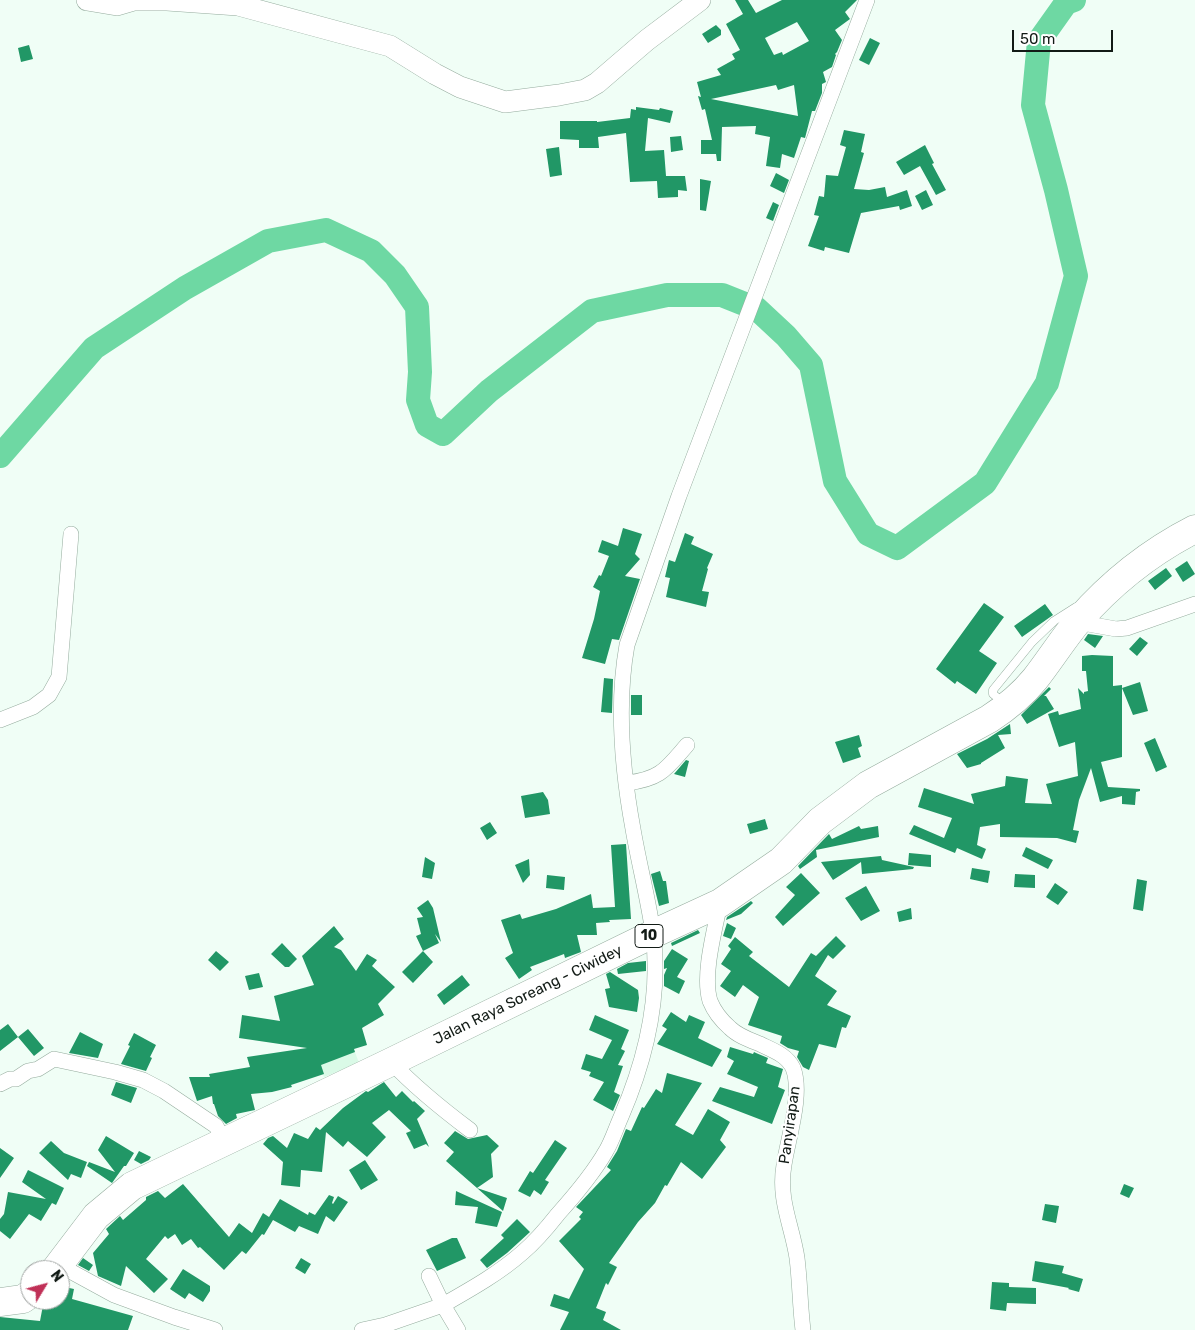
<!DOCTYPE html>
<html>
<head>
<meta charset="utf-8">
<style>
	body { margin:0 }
	#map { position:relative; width:1195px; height:1330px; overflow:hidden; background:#f0fef6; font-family:Rubik,sans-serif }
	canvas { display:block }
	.north { position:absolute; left:20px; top:1260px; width:50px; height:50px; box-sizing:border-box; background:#fff; border:1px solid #a0a4a2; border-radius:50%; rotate:53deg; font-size:14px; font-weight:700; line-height:20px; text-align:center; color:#121b16 }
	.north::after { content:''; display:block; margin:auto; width:18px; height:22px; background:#c03057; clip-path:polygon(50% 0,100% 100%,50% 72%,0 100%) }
	.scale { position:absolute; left:1012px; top:30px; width:101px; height:22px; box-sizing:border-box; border:2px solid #121b16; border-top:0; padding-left:6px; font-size:15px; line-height:18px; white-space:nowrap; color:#121b16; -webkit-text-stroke:4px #fff; paint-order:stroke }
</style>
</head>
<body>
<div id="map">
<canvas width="1195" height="1330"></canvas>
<div class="north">N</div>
<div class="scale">50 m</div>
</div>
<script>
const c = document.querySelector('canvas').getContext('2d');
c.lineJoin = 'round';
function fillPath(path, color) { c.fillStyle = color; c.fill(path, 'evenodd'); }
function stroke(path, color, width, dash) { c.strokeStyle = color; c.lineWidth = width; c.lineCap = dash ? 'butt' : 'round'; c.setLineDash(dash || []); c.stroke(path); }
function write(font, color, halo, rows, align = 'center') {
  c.font = font + ' Rubik,sans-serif'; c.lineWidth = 4.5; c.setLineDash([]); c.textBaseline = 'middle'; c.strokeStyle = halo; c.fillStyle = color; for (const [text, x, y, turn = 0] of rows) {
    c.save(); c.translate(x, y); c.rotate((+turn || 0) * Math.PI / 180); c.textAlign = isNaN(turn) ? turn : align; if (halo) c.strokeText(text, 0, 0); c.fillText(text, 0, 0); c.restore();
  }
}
const built = new Path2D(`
	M 338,1006 L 359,1063 L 324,1077 L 300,1019 Z`);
const river = new Path2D(`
	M 0,456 L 94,348 L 185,288 L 268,241 L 326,230 L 371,251 L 395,275 L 417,307 L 420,372 L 418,400 L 427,425 L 443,434 L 489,391 L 592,311 L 667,295 L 722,295 L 757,309 L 786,336 L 811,365 L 835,481 L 868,534 L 897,548 L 985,483 L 1047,383 L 1076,276 L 1056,190 L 1033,105 L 1039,41 L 1066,3 L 1074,0`);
const building = new Path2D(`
	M 735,0 L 748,0 L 756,13 L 782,0 L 857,0 L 845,12 L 850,19 L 835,30 L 842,40 L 837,52 L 835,54 L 836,55 L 832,67 L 823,72 L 826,82 L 822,84 L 822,93 L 815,111 L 812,111 L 805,138 L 801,137 L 794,158 L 782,154 L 780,168 L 766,166 L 770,137 L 755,134 L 756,126 L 722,127 L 721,161 L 717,161 L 716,154 L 701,154 L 701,140 L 712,140 L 705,109 L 702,110 L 698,96 L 701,97 L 697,82 L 721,75 L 717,69 L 735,59 L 732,54 L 740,50 L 726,24 L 743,14 ZM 797,22 L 809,41 L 783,55 L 782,52 L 774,55 L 765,38 ZM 776,85 L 778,90 L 794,85 L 798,116 L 711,99 Z
	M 716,25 L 721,30 L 721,35 L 708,43 L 702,34 Z
	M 870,38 L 880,43 L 869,65 L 859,60 Z
	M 29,45 L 33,59 L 21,62 L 18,48 Z
	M 636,107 L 659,110 L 660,108 L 673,111 L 670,123 L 648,118 L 645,151 L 664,150 L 666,176 L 685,176 L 687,191 L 678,190 L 678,197 L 658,198 L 657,181 L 630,182 L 626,133 L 598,137 L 599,148 L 579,148 L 579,140 L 560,139 L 560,121 L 597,121 L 597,122 L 630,118 L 631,109 L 636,110 Z
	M 844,130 L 865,134 L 861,152 L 864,153 L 854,189 L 869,190 L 885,187 L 887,197 L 907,190 L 912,206 L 900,210 L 899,206 L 861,213 L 849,253 L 825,247 L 824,251 L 808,246 L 819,216 L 814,215 L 819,196 L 824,197 L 826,175 L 838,176 L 846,147 L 840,145 Z
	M 681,136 L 683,150 L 671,152 L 670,137 Z
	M 925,145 L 934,163 L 932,164 L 946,190 L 936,195 L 920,166 L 904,175 L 896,162 Z
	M 559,147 L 562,175 L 550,177 L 546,149 Z
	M 776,173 L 789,180 L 784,193 L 770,186 Z
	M 700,179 L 711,181 L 706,211 L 700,210 Z
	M 926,190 L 933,205 L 922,210 L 915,196 Z
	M 773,202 L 779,205 L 773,221 L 766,218 Z
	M 623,528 L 642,534 L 635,554 L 640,559 L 625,576 L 640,579 L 619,640 L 612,639 L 605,664 L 582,658 L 594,619 L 600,591 L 593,587 L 599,575 L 601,576 L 609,556 L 598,552 L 602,540 L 618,546 Z
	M 685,533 L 694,537 L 691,544 L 713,554 L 707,568 L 708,569 L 702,591 L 709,592 L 706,607 L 666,597 L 670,578 L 665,577 L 669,560 L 675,562 Z
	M 1187,561 L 1195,574 L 1183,582 L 1175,569 Z
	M 1166,568 L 1172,576 L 1155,590 L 1148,581 Z
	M 984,603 L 1004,617 L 979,651 L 997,663 L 976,694 L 957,681 L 955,684 L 936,669 Z
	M 1045,604 L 1053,615 L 1022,637 L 1014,626 Z
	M 1088,634 L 1103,636 L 1095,648 L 1084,640 Z
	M 1140,637 L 1148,643 L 1137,656 L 1129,649 Z
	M 1092,655 L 1113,656 L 1113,686 L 1122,685 L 1122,688 L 1140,682 L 1148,711 L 1133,715 L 1122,688 L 1122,757 L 1101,762 L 1108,787 L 1140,789 L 1140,791 L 1136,792 L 1135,805 L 1122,804 L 1122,796 L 1100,802 L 1091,768 L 1079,800 L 1073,830 L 1079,831 L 1076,843 L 1057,838 L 1000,837 L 1000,824 L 980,827 L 977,845 L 986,849 L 982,859 L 957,848 L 955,853 L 909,834 L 914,825 L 944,838 L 952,818 L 918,807 L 924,788 L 974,804 L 971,794 L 1005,786 L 1006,776 L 1028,779 L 1025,803 L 1052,804 L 1046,784 L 1078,776 L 1075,742 L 1059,747 L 1048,714 L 1058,711 L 1059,715 L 1081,709 L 1078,688 L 1084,694 L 1084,692 L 1088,691 L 1086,671 L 1082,671 L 1082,656 Z
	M 604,678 L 613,679 L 612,713 L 601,712 Z
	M 1049,687 L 1051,689 L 1044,696 L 1046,696 L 1054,709 L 1027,724 L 1021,715 Z
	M 631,695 L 642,695 L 642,715 L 631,715 Z
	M 1010,724 L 1011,734 L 998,735 L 1005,748 L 981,763 L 981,764 L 967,768 L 957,754 L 987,739 Z
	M 859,735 L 862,746 L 858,748 L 861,757 L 843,763 L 835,742 Z
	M 1155,738 L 1167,767 L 1156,772 L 1144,743 Z
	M 686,760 L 689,761 L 685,777 L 674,774 Z
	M 543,792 L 548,800 L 550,814 L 525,818 L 521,796 Z
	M 765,819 L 768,829 L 750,834 L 747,824 Z
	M 490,822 L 497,833 L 487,840 L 480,828 Z
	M 859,826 L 861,829 L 878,826 L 879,837 L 816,850 L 817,857 L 800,869 L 798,866 L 829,834 L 832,839 Z
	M 626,844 L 631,919 L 609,920 L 610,922 L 596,923 L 597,935 L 577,935 L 581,952 L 565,958 L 564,954 L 530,967 L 532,970 L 519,979 L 505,958 L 513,953 L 501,920 L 520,914 L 522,919 L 556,909 L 591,894 L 593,908 L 615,907 L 611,845 Z
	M 1026,847 L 1053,860 L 1048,869 L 1022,856 Z
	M 909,853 L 931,855 L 931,867 L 908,865 Z
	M 881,856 L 882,860 L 914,867 L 913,869 L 862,874 L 861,862 L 833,880 L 821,862 Z
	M 425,857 L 435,863 L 432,879 L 422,877 Z
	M 529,859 L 530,875 L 523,883 L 515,865 Z
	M 972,868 L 990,871 L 988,883 L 970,879 Z
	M 660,871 L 663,881 L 666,881 L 669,903 L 659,906 L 651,874 Z
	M 801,873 L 820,893 L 783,926 L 775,917 L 795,895 L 786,887 Z
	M 1015,874 L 1035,875 L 1035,888 L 1014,887 Z
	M 547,875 L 565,877 L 564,890 L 546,888 Z
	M 1137,879 L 1147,881 L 1143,911 L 1133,909 Z
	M 1055,883 L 1068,892 L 1058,905 L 1046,897 Z
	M 866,886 L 880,911 L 861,921 L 845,898 Z
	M 428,900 L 433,908 L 441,942 L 435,934 L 439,943 L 423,951 L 416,936 L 421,934 L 417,918 L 423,917 L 417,908 Z
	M 751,901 L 753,903 L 741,914 L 726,920 L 727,917 Z
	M 911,908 L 912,919 L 899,922 L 897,912 Z
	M 727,923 L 736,928 L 731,939 L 723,936 Z
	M 334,926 L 344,939 L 334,947 L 341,950 L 356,971 L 367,954 L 377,960 L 372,966 L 395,987 L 378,1004 L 384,1015 L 362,1028 L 367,1045 L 354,1049 L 355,1052 L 321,1065 L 324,1074 L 291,1085 L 292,1087 L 272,1092 L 251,1094 L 255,1110 L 236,1114 L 237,1118 L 226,1124 L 218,1116 L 214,1104 L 213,1104 L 212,1096 L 197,1101 L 189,1077 L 210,1077 L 209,1074 L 250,1067 L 247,1057 L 307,1048 L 239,1038 L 242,1015 L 280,1021 L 274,996 L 314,985 L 302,956 Z
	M 698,930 L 700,933 L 672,946 L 671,943 Z
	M 836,936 L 846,946 L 833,959 L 828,955 L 815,976 L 837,991 L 827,1005 L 851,1016 L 846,1028 L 842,1027 L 836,1048 L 819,1044 L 809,1070 L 803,1067 L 797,1057 L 799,1051 L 788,1048 L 780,1043 L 782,1036 L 748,1025 L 759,997 L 743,985 L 735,997 L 720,986 L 731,971 L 721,964 L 731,949 L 728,946 L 735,937 L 753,952 L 749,956 L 789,987 L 811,953 L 816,956 Z
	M 282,943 L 297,959 L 289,967 L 285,967 L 271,954 Z
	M 672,949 L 688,959 L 677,977 L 685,981 L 679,994 L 664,986 L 664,975 L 667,968 L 664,969 L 664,961 Z
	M 216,951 L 229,962 L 220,971 L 208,960 Z
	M 423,951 L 433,962 L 413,983 L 402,972 Z
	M 646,961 L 646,971 L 618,974 L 617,969 L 628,963 Z
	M 610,972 L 638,990 L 639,998 L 637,1012 L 609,1007 L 605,989 L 610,988 L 606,974 Z
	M 259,973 L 263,987 L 249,990 L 245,976 Z
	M 462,975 L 470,985 L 444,1005 L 437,995 Z
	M 671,1012 L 686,1022 L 689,1015 L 705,1022 L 698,1038 L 722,1050 L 712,1067 L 657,1044 L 667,1029 L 662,1026 Z
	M 595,1015 L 629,1030 L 621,1049 L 625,1051 L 618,1065 L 623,1066 L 614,1092 L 620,1095 L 613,1111 L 593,1100 L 604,1082 L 589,1076 L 591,1072 L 581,1069 L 586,1054 L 602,1059 L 612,1040 L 589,1030 Z
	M 8,1024 L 18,1037 L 0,1051 L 0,1030 Z
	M 28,1029 L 44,1048 L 34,1056 L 18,1037 Z
	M 80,1032 L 103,1044 L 98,1058 L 69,1053 Z
	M 134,1033 L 156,1045 L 150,1057 L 152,1058 L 146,1071 L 121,1064 L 130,1046 L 128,1045 Z
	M 730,1047 L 753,1054 L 754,1052 L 756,1053 L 768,1058 L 766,1063 L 783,1069 L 778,1087 L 785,1090 L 772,1124 L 712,1101 L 720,1087 L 754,1097 L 758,1087 L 727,1074 L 734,1061 L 727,1057 Z
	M 667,1073 L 702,1083 L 675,1125 L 693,1135 L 708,1109 L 730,1122 L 720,1140 L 726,1147 L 702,1179 L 681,1162 L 667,1186 L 665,1185 L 655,1203 L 638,1222 L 609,1263 L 617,1267 L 608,1285 L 606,1283 L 596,1308 L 606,1312 L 603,1320 L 621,1330 L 560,1330 L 569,1312 L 550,1306 L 554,1294 L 569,1299 L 584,1269 L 559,1241 L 581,1219 L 579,1217 L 583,1212 L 576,1207 L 611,1170 L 607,1167 L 617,1151 L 626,1129 L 631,1131 L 642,1107 L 644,1108 L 656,1089 L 662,1093 Z
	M 116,1082 L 137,1088 L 131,1103 L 111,1095 Z
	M 384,1082 L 396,1097 L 402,1091 L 413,1102 L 414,1101 L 425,1111 L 417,1119 L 429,1147 L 426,1144 L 414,1149 L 406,1133 L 411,1131 L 389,1110 L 372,1123 L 386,1137 L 367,1157 L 348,1141 L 343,1147 L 326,1132 L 322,1172 L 301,1170 L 300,1187 L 281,1185 L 283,1162 L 263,1144 L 268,1138 L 273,1136 L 287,1148 L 294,1133 L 308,1139 L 316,1127 L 320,1130 L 343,1108 L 366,1091 L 368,1092 Z
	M 455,1131 L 468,1139 L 487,1135 L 499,1146 L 491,1154 L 493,1177 L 477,1188 L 446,1161 L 454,1152 L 444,1143 Z
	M 106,1136 L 134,1153 L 126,1166 L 124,1166 L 112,1183 L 87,1166 L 89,1162 L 115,1172 L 98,1150 Z
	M 555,1140 L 567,1148 L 545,1180 L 549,1182 L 541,1195 L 534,1190 L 530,1197 L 518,1191 L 530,1171 L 533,1173 Z
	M 51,1141 L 64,1153 L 87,1162 L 81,1178 L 71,1174 L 68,1180 L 39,1153 Z
	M 0,1148 L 14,1158 L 0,1178 Z
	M 139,1151 L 151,1157 L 149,1160 L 141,1164 L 134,1160 Z
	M 365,1160 L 378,1180 L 361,1190 L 349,1170 Z
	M 28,1170 L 64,1188 L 56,1205 L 52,1203 L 41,1221 L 29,1214 L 10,1239 L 0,1231 L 0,1219 L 4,1214 L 8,1192 L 46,1199 L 22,1182 Z
	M 183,1184 L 229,1237 L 239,1223 L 252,1233 L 263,1213 L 269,1217 L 280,1199 L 308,1215 L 309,1212 L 315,1215 L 329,1195 L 334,1197 L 332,1203 L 333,1204 L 338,1196 L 348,1202 L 334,1222 L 326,1216 L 318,1234 L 299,1226 L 295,1232 L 273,1220 L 264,1235 L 262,1234 L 246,1254 L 242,1251 L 224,1270 L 200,1247 L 198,1248 L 191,1239 L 182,1245 L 175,1234 L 168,1239 L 165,1236 L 146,1259 L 168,1279 L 154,1293 L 126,1266 L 121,1286 L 98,1276 L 93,1253 L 109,1234 L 106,1229 L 120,1216 L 123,1220 L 146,1200 L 146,1197 L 158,1191 L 165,1198 Z
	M 1124,1184 L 1134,1188 L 1129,1198 L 1120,1194 Z
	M 477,1188 L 507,1198 L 503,1211 Z
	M 456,1191 L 502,1212 L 497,1227 L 475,1223 L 478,1207 L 455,1205 Z
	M 1045,1204 L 1059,1206 L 1056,1223 L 1042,1220 Z
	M 517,1219 L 530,1232 L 507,1253 L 487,1268 L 480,1260 L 504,1238 L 501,1235 Z
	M 452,1238 L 457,1238 L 466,1258 L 437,1271 L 426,1250 Z
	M 83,1258 L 93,1265 L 89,1271 L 78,1265 Z
	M 301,1258 L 311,1264 L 305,1274 L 295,1268 Z
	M 1035,1261 L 1064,1266 L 1062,1273 L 1083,1279 L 1079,1292 L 1068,1289 L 1069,1288 L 1032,1281 Z
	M 183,1269 L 210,1286 L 210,1291 L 203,1302 L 189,1293 L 185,1299 L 170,1289 Z
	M 992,1282 L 1009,1283 L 1009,1287 L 1036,1288 L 1036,1304 L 1007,1303 L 1006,1311 L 990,1309 Z
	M 60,1286 L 74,1289 L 72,1299 L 133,1316 L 128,1330 L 0,1330 L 0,1317 L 40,1321 L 44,1300 L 60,1300 Z`);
const lane = new Path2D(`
	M 1004,703 L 993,694 L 993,690 L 1032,642 L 1054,621 L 1076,607`);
const street = new Path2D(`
	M 1077,622 L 1116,629 L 1127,628 L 1195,604
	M 0,720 L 33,707 L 49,695 L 59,677 L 71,534
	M 627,783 C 661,779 666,769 687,745
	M 720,903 C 715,929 702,975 710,1001 C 714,1011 722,1021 730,1028 C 738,1036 750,1040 760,1044 C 772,1050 787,1055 793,1068 C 803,1094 788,1138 784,1165 C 778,1200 792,1225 797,1258 C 800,1282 800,1306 803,1330
	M 391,1062 C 416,1088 442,1109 470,1130
	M 0,1084 L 10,1079 L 16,1079 L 28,1071 L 38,1069 L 54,1059 L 115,1072 L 143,1080 L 164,1091 L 216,1126 L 225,1143
	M 59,1265 L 114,1295 L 174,1317 L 215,1330
	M 362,1330 L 385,1325 L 443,1305 L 429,1276
	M 458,1330 L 443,1305 C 471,1289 498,1274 522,1253 C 535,1242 547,1228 558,1214 C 575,1195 593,1174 606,1151 C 612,1141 616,1128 621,1117 C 646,1059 661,997 653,933 C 648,898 639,864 633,829 C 622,769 616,706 627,645 L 679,496 L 867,0`);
const secondary = new Path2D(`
	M 87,0 L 117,5 L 134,0 L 165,0
	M 167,0 L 238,5 L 390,46 L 435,74 L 460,87 L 505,102 L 559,95 L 585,90 L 597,83 L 647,40 L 700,0`);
const highway = new Path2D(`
	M 55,1270 L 96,1216 L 132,1186 L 391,1062 L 655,933 L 720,903 L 781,861 L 820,821 L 868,785 L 989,719 C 1006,708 1022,695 1035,679 C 1050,660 1063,639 1078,621 C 1111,583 1150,552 1195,529
	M 0,1302 L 23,1299 L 30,1294`);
const shields = [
	[649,936,28]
];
const shieldNames = [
	["10",649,936]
];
const streetNames = [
	["Jalan Raya Soreang - Ciwidey",528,995,-26],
	["Panyirapan",790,1125,-82]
];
fillPath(built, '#dafae7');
stroke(river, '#6ed8a3', 24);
fillPath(building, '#219766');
stroke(lane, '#94ab9d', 9);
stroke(street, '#94ab9d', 16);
stroke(secondary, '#94ab9d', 22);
stroke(highway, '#94ab9d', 29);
stroke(lane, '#fff', 8);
stroke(street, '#fff', 15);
stroke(secondary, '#fff', 21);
stroke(highway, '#fff', 28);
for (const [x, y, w] of shields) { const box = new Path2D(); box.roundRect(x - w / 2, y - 11.5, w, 23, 4); c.fillStyle = '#fff'; c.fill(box); stroke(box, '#121b16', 1); }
write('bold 14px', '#121b16', null, shieldNames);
write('15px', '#121b16', '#fff', streetNames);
</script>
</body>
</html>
